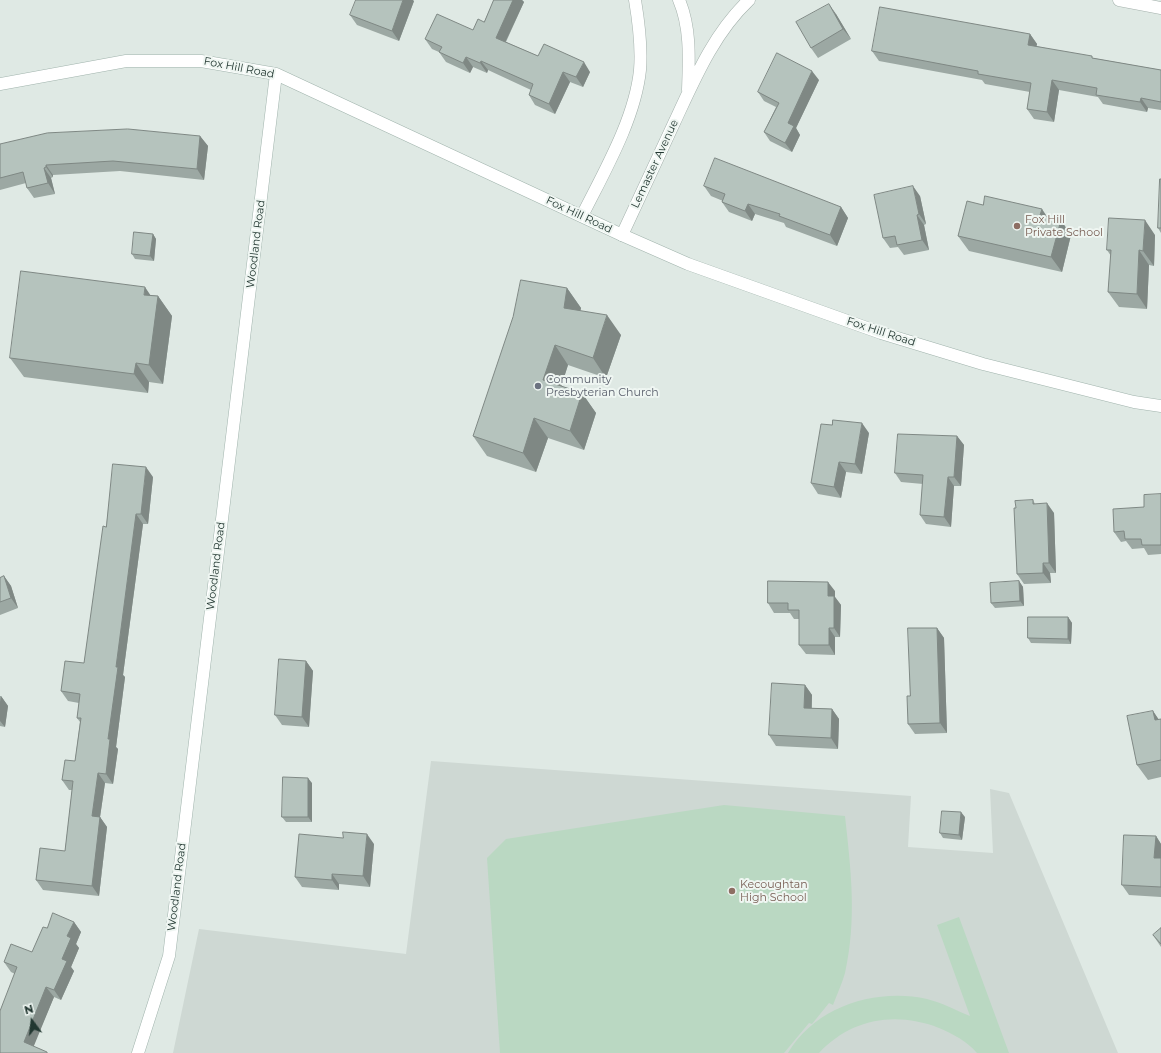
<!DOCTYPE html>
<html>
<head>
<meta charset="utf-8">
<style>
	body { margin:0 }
	#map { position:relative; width:1161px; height:1053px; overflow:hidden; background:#dfe9e4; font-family:Montserrat,sans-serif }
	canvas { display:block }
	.north { position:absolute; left:12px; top:1001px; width:40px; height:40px; -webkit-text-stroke:3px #eff6f2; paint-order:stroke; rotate:345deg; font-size:11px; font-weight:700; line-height:16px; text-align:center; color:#223731 }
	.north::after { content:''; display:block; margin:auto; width:14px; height:18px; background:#223731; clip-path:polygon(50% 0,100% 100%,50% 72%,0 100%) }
</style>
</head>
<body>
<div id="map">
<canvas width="1161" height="1053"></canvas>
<div class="north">N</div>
</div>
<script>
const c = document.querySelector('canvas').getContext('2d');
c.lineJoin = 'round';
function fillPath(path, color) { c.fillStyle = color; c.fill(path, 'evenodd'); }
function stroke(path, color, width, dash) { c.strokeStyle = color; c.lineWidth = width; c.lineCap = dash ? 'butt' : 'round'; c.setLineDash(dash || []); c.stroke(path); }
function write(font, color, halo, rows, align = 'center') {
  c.font = font + ' Montserrat,sans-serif'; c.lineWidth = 4; c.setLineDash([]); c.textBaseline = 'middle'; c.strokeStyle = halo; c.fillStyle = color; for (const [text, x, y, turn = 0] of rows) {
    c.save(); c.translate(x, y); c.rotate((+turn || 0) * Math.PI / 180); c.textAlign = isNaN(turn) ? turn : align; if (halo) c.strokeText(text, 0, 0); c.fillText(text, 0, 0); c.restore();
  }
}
const built = new Path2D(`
	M 431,761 L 911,796 L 908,847 L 993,853 L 990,789 L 1009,793 L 1118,1053 L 173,1053 L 199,929 L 406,954 Z`);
const green = new Path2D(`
	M 724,805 L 845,816 C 851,871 857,919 845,973 C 842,984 837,994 833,1005 L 829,1003 L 812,1024 L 809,1023 L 784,1053 L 500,1053 L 487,858 L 506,839 Z
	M 959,917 L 1009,1053 L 977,1053 C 967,1041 953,1034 939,1028 C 895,1011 851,1019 819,1053 L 788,1053 C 816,1006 876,988 927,999 C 943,1003 955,1010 970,1016 L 937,925 Z`);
const minor = new Path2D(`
	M 679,0 C 691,28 689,60 688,90
	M 1119,0 L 1161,8
	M 582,216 C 604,172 635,119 640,70 C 642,46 639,24 635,0
	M 622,235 C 640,197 657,159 675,121 C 695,78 714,33 749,0`);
const secondary = new Path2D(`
	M 0,84 L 126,61 L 201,61 L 276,74 L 622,235 L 688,264 L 881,333 L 983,364 L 1134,402 L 1161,406
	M 138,1053 L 169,956 L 276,74`);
const wall = new Path2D(`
	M 494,0 L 522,0 L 524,2 L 506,42 L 538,56 L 590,72 L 583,87 L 570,82 L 555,114 L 535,105 L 529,95 L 531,90 L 488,70 L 487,73 L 473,67 L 470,73 L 446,62 L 439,52 L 432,49 L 425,39 L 473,30 L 484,22 Z
	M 414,1 L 399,41 L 357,25 L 350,15 Z
	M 836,14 L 851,39 L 818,58 L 811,48 Z
	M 1030,34 L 1037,44 L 1036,46 L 1093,58 L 1161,70 L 1161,110 L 1148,108 L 1147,112 L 1103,104 L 1098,97 L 1059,90 L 1054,122 L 1034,119 L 1027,109 L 1030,92 L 985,84 L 982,80 L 879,61 L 872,51 Z
	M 819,80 L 796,128 L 800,135 L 792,152 L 770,141 L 764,132 L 776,107 L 764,101 L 758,92 Z
	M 200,136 L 208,146 L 204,180 L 120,171 L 53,175 L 53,177 L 51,178 L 55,194 L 34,198 L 27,188 L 26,183 L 0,190 L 0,144 Z
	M 1161,179 L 1161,233 L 1158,228 Z
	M 704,186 L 841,207 L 848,218 L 837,246 L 786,227 L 784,223 L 755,214 L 752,221 L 729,212 L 722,202 L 723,201 L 711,196 Z
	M 920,196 L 926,224 L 924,225 L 929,250 L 904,255 L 898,247 L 890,248 L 883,238 Z
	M 983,205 L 1047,217 L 1071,235 L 1062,272 L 969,251 L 958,236 Z
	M 153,234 L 156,239 L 154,261 L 135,259 L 132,254 Z
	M 1155,235 L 1154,266 L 1149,265 L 1147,309 L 1119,307 L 1108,292 L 1111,256 L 1107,250 Z
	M 567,288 L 581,308 L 580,311 L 621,335 L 606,378 L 568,365 L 561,386 L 582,393 L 596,413 L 584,450 L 548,438 L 536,472 L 487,456 L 473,436 Z
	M 150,295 L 158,296 L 172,316 L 163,384 L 149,382 L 148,393 L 24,377 L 10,358 Z
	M 869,433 L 862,474 L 846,472 L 841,498 L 818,494 L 811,483 Z
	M 957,436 L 964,445 L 961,486 L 954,486 L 951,527 L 926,524 L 920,515 L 923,484 L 901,482 L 895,473 Z
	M 153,477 L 148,524 L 143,524 L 123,675 L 125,677 L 116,747 L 118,749 L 113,784 L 105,783 L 100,817 L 107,827 L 99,896 L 43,890 L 36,880 L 65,851 L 72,790 L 69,790 L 62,780 L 75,761 L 80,722 L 77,718 L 79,703 L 68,701 L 61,691 L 84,663 L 106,527 Z
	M 1161,494 L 1161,554 L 1148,555 L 1144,548 L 1132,549 L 1126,541 L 1121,542 L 1114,532 L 1144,507 Z
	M 1033,500 L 1035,504 L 1054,513 L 1056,573 L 1050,573 L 1051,583 L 1024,584 L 1017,574 L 1016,508 Z
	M 4,576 L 11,586 L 18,608 L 0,615 L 0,578 Z
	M 1019,581 L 1023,587 L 1024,606 L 995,608 L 991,603 Z
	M 835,591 L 835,597 L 841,605 L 840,637 L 835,637 L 835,655 L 806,654 L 799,645 L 799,619 L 794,619 L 790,613 L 774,613 L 768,603 Z
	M 1068,617 L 1072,623 L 1071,644 L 1031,643 L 1028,638 Z
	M 937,628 L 944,638 L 947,733 L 915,734 L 908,724 Z
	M 306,661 L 313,671 L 309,727 L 282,725 L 275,715 Z
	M 805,685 L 812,695 L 812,708 L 832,709 L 839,719 L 838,749 L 776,746 L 769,735 Z
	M 0,696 L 1,696 L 8,706 L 5,727 L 0,726 Z
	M 1153,711 L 1159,720 L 1161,719 L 1161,777 L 1148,780 L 1137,765 Z
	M 312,783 L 312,822 L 286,822 L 282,817 Z
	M 965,817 L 962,840 L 943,838 L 940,833 Z
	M 1156,836 L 1161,844 L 1161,897 L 1129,895 L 1122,885 Z
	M 374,844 L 370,887 L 339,884 L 339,890 L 302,887 L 295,877 Z
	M 74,922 L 81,932 L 76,944 L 79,948 L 71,967 L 74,971 L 61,1000 L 54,997 L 33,1046 L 48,1053 L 0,1053 L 15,974 L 11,972 L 4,962 L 32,952 L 47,928 Z
	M 1161,928 L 1161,947 L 1153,935 Z`);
const shadedWall = new Path2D(`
	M 403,0 L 413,0 L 414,1 L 399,41 L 392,31 Z
	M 513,0 L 522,0 L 524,2 L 503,47 L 496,38 Z
	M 829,4 L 836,14 L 851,39 L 843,29 Z
	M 1030,34 L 1037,44 L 1035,55 L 1028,45 Z
	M 466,57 L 473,67 L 470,73 L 463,63 Z
	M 481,61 L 488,70 L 487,73 L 480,63 Z
	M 584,62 L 590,72 L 583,87 L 576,77 Z
	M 812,71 L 819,80 L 796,128 L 800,135 L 792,152 L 785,143 L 788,123 Z
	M 563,72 L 570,82 L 555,114 L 549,104 Z
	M 1052,80 L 1059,90 L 1054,122 L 1047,112 Z
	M 1141,98 L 1148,108 L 1147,112 L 1140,102 Z
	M 200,136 L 208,146 L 204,180 L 197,169 Z
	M 46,165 L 53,175 L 53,177 L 46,167 Z
	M 44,168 L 51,178 L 55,194 L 48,183 Z
	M 913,186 L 920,196 L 926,224 L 919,214 Z
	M 748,204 L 755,214 L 752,221 L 745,211 Z
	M 841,207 L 848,218 L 837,246 L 830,235 Z
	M 1042,209 L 1052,224 L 1040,215 Z
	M 917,215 L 924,225 L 929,250 L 922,240 Z
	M 1061,220 L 1071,235 L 1062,272 L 1051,257 Z
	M 1145,220 L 1155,235 L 1154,266 L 1143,251 Z
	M 153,234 L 156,239 L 154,261 L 150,256 Z
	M 1139,250 L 1149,265 L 1147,309 L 1137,294 Z
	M 145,287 L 157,305 L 158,296 L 172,316 L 163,384 L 149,365 L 144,295 Z
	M 567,288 L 581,308 L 577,327 L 564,308 Z
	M 607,315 L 621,335 L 606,378 L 593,358 Z
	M 555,345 L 568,365 L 557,400 L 543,380 Z
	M 136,363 L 149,382 L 148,393 L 134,374 Z
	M 582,393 L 596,413 L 584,450 L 570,431 Z
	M 534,418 L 548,438 L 536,472 L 523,453 Z
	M 862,423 L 869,433 L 862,474 L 855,464 Z
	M 957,436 L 964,445 L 961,486 L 954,477 Z
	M 839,462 L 846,472 L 841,498 L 834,487 Z
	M 146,467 L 153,477 L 148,524 L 141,514 Z
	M 948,477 L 954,486 L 951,527 L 944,517 Z
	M 1047,503 L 1054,513 L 1056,573 L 1049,563 Z
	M 136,514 L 143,524 L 123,675 L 125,677 L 116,747 L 118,749 L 113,784 L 106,774 L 108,739 L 116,667 Z
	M 1043,563 L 1050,573 L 1051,583 L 1043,573 Z
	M 4,576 L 11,586 L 18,608 L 11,598 Z
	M 1019,581 L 1023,587 L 1024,606 L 1020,601 Z
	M 828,582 L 835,591 L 835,597 L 841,605 L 840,637 L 834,628 L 828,596 Z
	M 1068,617 L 1072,623 L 1071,644 L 1068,639 Z
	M 829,628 L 835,637 L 835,655 L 829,645 Z
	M 937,628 L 944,638 L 947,733 L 940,723 Z
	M 306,661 L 313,671 L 309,727 L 302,717 Z
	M 805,685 L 812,695 L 811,718 L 804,708 Z
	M 1,696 L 8,706 L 5,727 L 0,721 L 0,702 Z
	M 832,709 L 839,719 L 838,749 L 831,738 Z
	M 1153,711 L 1161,723 L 1155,720 Z
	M 98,773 L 105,783 L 100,817 L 107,827 L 99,896 L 92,886 L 92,816 Z
	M 308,778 L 312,783 L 312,822 L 308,817 Z
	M 961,812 L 965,817 L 962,840 L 959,835 Z
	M 367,834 L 374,844 L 370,887 L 363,876 Z
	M 1156,836 L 1161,844 L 1161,867 L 1154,858 Z
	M 332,874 L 339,884 L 339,890 L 332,880 Z
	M 74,922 L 81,932 L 76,944 L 79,948 L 71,967 L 74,971 L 61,1000 L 54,990 L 62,959 L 67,936 Z
	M 46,987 L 54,997 L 31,1053 L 24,1042 Z`);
const building = new Path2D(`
	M 356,0 L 403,0 L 392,31 L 350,15 Z
	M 494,0 L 513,0 L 496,38 L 538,56 L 544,44 L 584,62 L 576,77 L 563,72 L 549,104 L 529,95 L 533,84 L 481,61 L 480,63 L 466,57 L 463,63 L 439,52 L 442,47 L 425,39 L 437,14 L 473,30 L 478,19 L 484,22 Z
	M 829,4 L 843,29 L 811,48 L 796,22 Z
	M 880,7 L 1030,34 L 1028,45 L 1092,56 L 1092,58 L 1161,70 L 1161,102 L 1141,98 L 1140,102 L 1096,95 L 1097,88 L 1052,80 L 1047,112 L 1027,109 L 1031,83 L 978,74 L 978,71 L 872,51 Z
	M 777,53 L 812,71 L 788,123 L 794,126 L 785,143 L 764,132 L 779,103 L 758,92 Z
	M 128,129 L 200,136 L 197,169 L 113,161 L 46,165 L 46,167 L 44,168 L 48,183 L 27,188 L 23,172 L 0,178 L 0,144 L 47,133 Z
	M 715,158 L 841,207 L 830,235 L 779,216 L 780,214 L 748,204 L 745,211 L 722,202 L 725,194 L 704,186 Z
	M 1160,179 L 1161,179 L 1161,228 L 1158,228 Z
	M 913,186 L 919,214 L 917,215 L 922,240 L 897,245 L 895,236 L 883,238 L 874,195 Z
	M 985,196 L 1042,209 L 1040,215 L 1061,220 L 1051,257 L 958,236 L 967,201 L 983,205 Z
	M 1109,218 L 1145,220 L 1143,251 L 1139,250 L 1137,294 L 1108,292 L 1111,250 L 1107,250 Z
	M 134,232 L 153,234 L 150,256 L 132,254 Z
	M 21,271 L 145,287 L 144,295 L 158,296 L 149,365 L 136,363 L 134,374 L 10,358 Z
	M 521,280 L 567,288 L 564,308 L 607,315 L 593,358 L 555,345 L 543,380 L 582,393 L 570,431 L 534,418 L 523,453 L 473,436 L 513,317 Z
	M 833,420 L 862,423 L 855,464 L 839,462 L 834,487 L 811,483 L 821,424 L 832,425 Z
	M 898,434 L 957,436 L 954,477 L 948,477 L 944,517 L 920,515 L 923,475 L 895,473 Z
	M 113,464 L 146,467 L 141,514 L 136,514 L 116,667 L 118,667 L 108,739 L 110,739 L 106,774 L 98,773 L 92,816 L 100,817 L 92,886 L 36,880 L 40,848 L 65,851 L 73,781 L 62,780 L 65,760 L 75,761 L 81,718 L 77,718 L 80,694 L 61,691 L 65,661 L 84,663 L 103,526 L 106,527 Z
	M 1161,494 L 1161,545 L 1142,545 L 1141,539 L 1125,539 L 1124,531 L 1114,532 L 1113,509 L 1144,507 L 1144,495 Z
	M 1033,500 L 1033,504 L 1047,503 L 1049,563 L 1043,563 L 1043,573 L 1017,574 L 1014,508 L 1016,508 L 1015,501 Z
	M 4,576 L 11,598 L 0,602 L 0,578 Z
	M 768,581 L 828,582 L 828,596 L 834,596 L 834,628 L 829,628 L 829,645 L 799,645 L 799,610 L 788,610 L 788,603 L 768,603 Z
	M 1019,581 L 1020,601 L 991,603 L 990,583 Z
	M 1028,617 L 1068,617 L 1068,639 L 1028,638 Z
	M 908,628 L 937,628 L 940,723 L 908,724 L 907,696 L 910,696 Z
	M 279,659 L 306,661 L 302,717 L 275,715 Z
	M 772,683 L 805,685 L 804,708 L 832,709 L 831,738 L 769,735 Z
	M 1153,711 L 1155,720 L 1161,719 L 1161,760 L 1137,765 L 1127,716 Z
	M 283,777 L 308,778 L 308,817 L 282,817 Z
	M 942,811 L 961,812 L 959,835 L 940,833 Z
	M 343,832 L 367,834 L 363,876 L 332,874 L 332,880 L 295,877 L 299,834 L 343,838 Z
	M 1124,835 L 1156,836 L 1154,858 L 1161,858 L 1161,887 L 1122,885 Z
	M 53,913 L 74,922 L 67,936 L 71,938 L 62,959 L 67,961 L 54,990 L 46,987 L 24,1042 L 47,1052 L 47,1053 L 0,1053 L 0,1011 L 17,967 L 4,962 L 11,944 L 32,952 L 43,927 L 47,928 Z
	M 1161,928 L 1161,944 L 1153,935 Z`);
const markers = [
	[1017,226,4,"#8d6e63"],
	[538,386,4,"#6b7280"],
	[732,891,4,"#8d6e63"]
];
const streetNames = [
	["Fox Hill Road",239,68,11],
	["Lemaster Avenue",655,164,-65],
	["Fox Hill Road",579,215,25],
	["Woodland Road",256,244,-83],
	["Fox Hill Road",881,332,18],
	["Woodland Road",216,566,-83],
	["Woodland Road",177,887,-83]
];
const educationNames = [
	["Fox Hill",1025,220],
	["Private School",1025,233],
	["Kecoughtan",740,885],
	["High School",740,898]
];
const worshipNames = [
	["Community",546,380],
	["Presbyterian Church",546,393]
];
fillPath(built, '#ced8d3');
fillPath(green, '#bad8c2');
stroke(minor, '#a3b0ab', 13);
stroke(secondary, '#a0b3ac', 13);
stroke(minor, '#fff', 12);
stroke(secondary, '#fff', 12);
fillPath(wall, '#9ca8a3');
fillPath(shadedWall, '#7f8884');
fillPath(building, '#b5c3bd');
stroke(building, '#7f8884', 1);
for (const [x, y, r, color] of markers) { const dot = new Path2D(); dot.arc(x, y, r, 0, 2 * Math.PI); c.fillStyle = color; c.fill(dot); stroke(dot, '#eff6f2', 1.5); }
write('11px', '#223731', '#eff6f2', streetNames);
write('11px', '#785e54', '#eff6f2', educationNames, 'left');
write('11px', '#5b616d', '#eff6f2', worshipNames, 'left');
</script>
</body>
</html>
